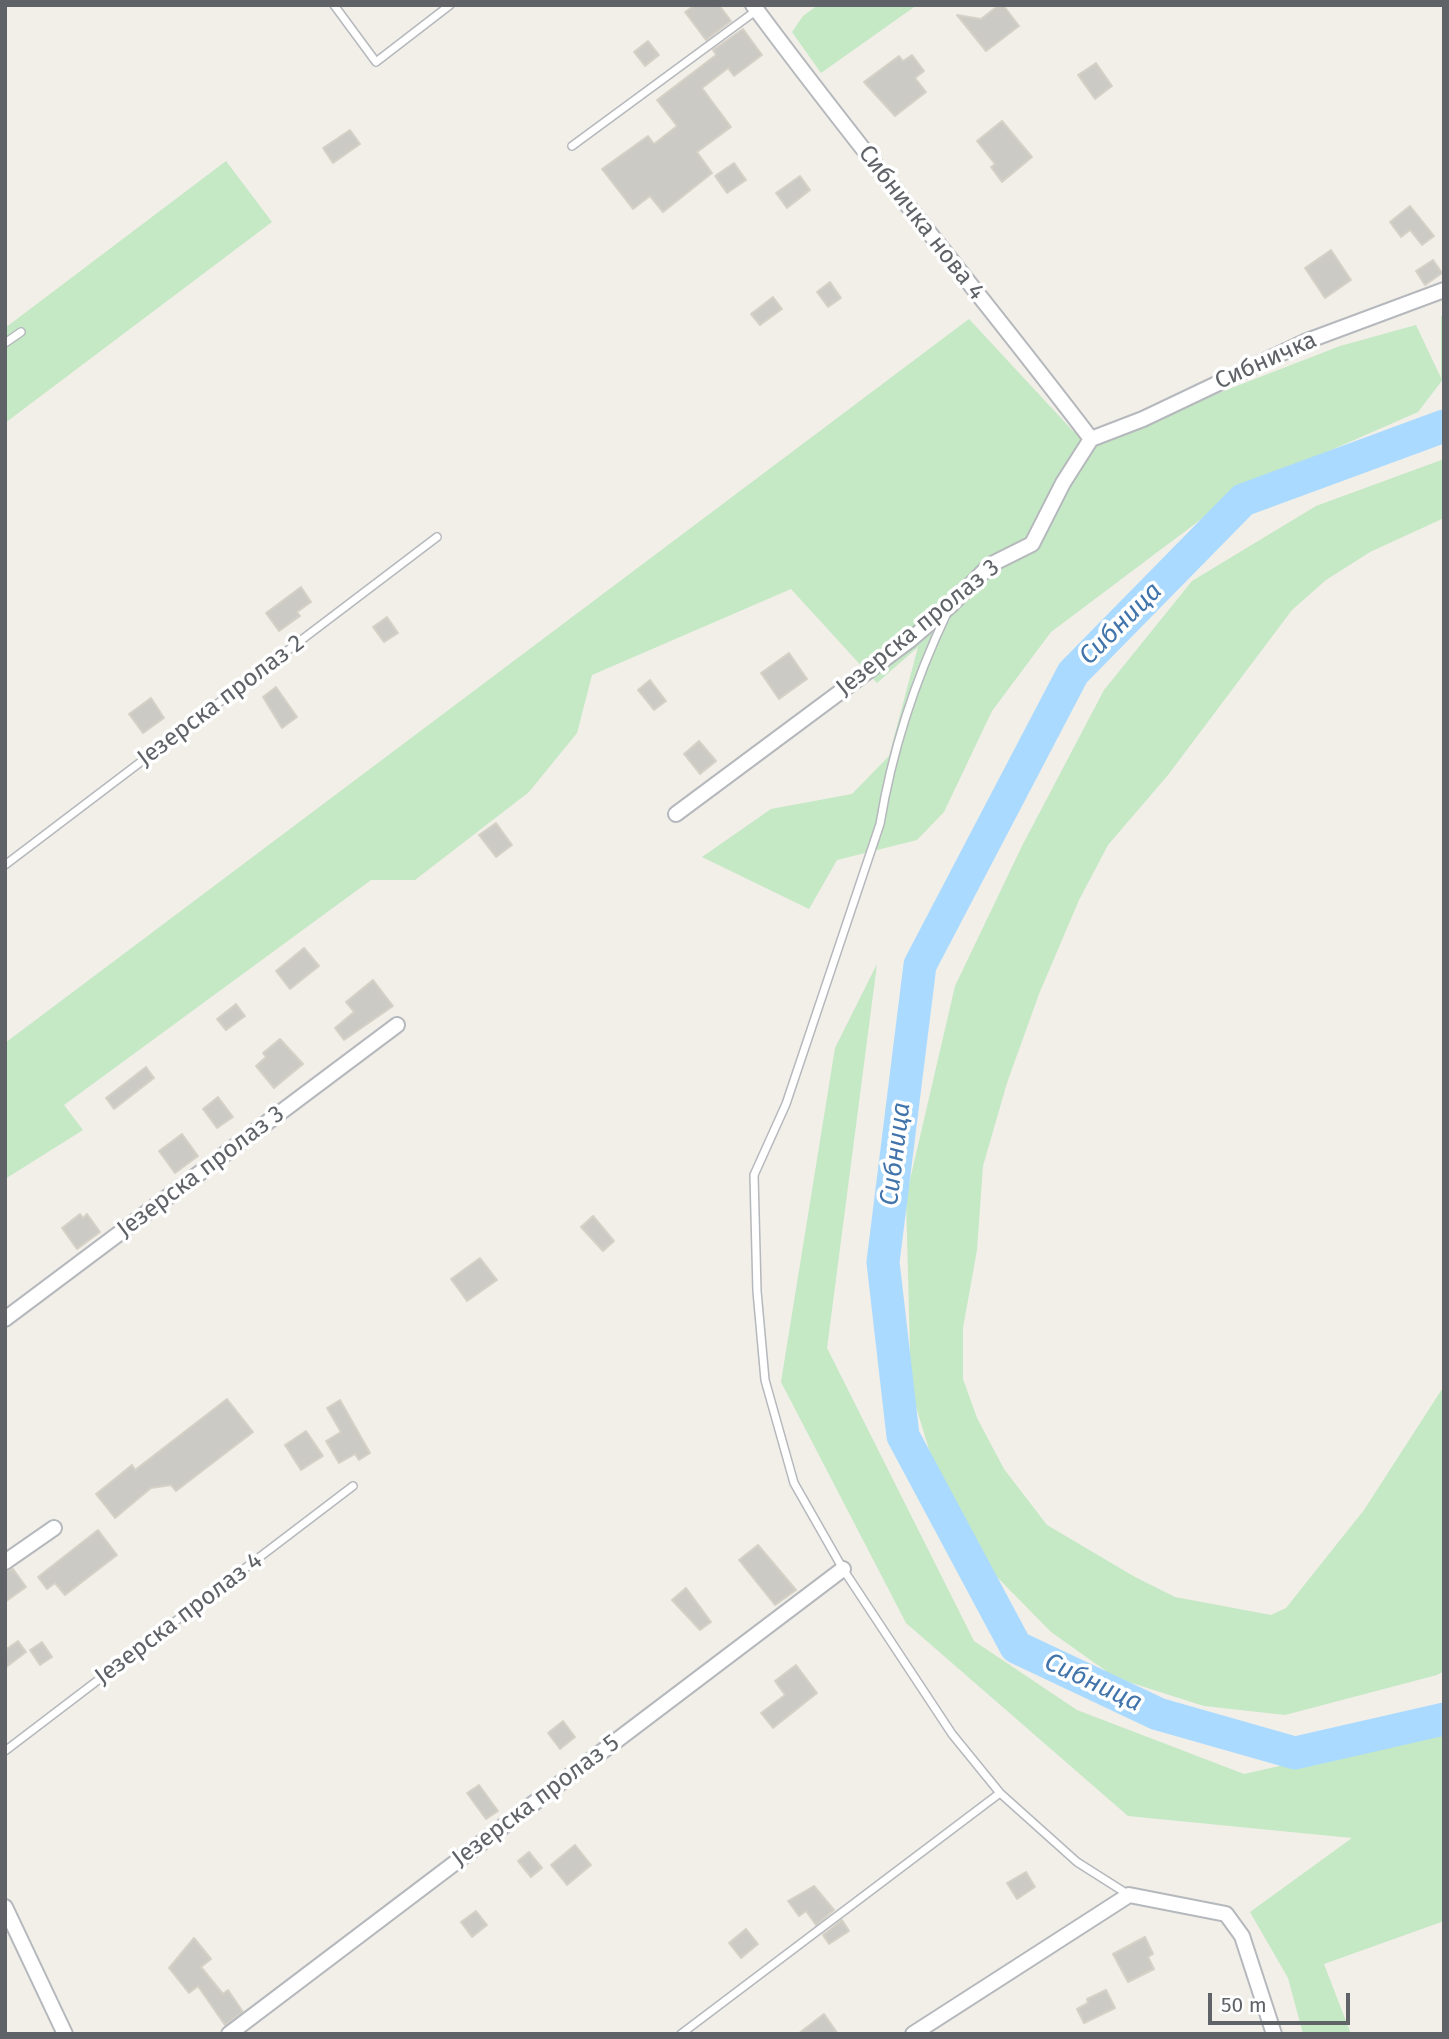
<!DOCTYPE html>
<html>
<head>
<meta charset="utf-8">
<style>
	body { margin:0 }
	#map { position:relative; width:1449px; height:2039px; overflow:hidden; background:#f1efe8; font-family:"Fira Sans",sans-serif }
	canvas { display:block }
	.frame { position:absolute; inset:0; border:7px solid #5f6368; pointer-events:none }
	.scale { position:absolute; left:1208px; top:1993px; width:142px; height:32px; box-sizing:border-box; border:4px solid #5f6368; border-top:0; padding-left:9px; font-size:21px; line-height:24px; white-space:nowrap; color:#5f6368; -webkit-text-stroke:5px #fff; paint-order:stroke }
</style>
</head>
<body>
<div id="map">
<canvas width="1449" height="2039"></canvas>
<div class="frame"></div>
<div class="scale">50 m</div>
</div>
<script>
const c = document.querySelector('canvas').getContext('2d');
c.lineJoin = 'round';
function fillPath(path, color) { c.fillStyle = color; c.fill(path, 'evenodd'); }
function stroke(path, color, width, dash) { c.strokeStyle = color; c.lineWidth = width; c.lineCap = dash ? 'butt' : 'round'; c.setLineDash(dash || []); c.stroke(path); }
function write(font, color, halo, rows, align = 'center') {
  c.font = font + ' "Fira Sans",sans-serif'; c.lineWidth = 7; c.setLineDash([]); c.textBaseline = 'middle'; c.strokeStyle = halo; c.fillStyle = color; for (const [text, x, y, turn = 0] of rows) {
    c.save(); c.translate(x, y); c.rotate((+turn || 0) * Math.PI / 180); c.textAlign = isNaN(turn) ? turn : align; if (halo) c.strokeText(text, 0, 0); c.fillText(text, 0, 0); c.restore();
  }
}
const green = new Path2D(`
	M 818,5 L 917,5 L 821,73 L 792,32 L 803,16 Z
	M 226,161 L 272,222 L 5,423 L 5,328 Z
	M 1444,314 L 1444,378 L 1418,412 L 1240,490 L 1051,632 L 992,711 L 944,812 L 917,840 L 837,860 L 809,909 L 702,857 L 771,809 L 852,794 L 889,756 L 918,647 L 877,683 L 791,589 L 592,675 L 577,733 L 529,792 L 415,880 L 371,880 L 64,1105 L 83,1130 L 5,1179 L 5,1043 L 969,319 L 1073,431 L 1108,436 L 1340,346 L 1416,325 L 1441,378 L 1441,316 Z
	M 1444,459 L 1444,518 L 1370,552 L 1326,580 L 1292,610 L 1168,775 L 1108,845 L 1079,900 L 1039,994 L 1007,1083 L 983,1166 L 977,1250 L 963,1328 L 963,1379 L 977,1418 L 1004,1469 L 1047,1525 L 1135,1577 L 1175,1597 L 1271,1615 L 1286,1608 L 1364,1510 L 1444,1386 L 1444,1671 L 1437,1675 L 1285,1715 L 1204,1706 L 1116,1678 L 1051,1632 L 996,1576 L 931,1456 L 911,1390 L 906,1197 L 955,986 L 1022,846 L 1104,690 L 1192,581 L 1316,506 Z
	M 877,964 L 827,1348 L 974,1641 L 1077,1710 L 1244,1774 L 1444,1729 L 1444,1921 L 1324,1964 L 1351,2034 L 1303,2034 L 1288,1978 L 1250,1912 L 1352,1838 L 1128,1816 L 906,1623 L 781,1382 L 835,1048 Z`);
const river = new Path2D(`
	M 1444,426 L 1243,500 L 1073,673 L 920,965 L 883,1262 L 903,1436 L 1016,1647 L 1158,1714 L 1295,1753 L 1444,1719`);
const building = new Path2D(`
	M 695,5 L 719,5 L 731,21 L 706,40 L 685,12 Z
	M 999,5 L 1003,5 L 1019,26 L 986,51 L 957,15 L 981,19 Z
	M 743,29 L 762,55 L 734,76 L 728,68 L 702,88 L 731,127 L 697,152 L 712,173 L 663,212 L 650,196 L 633,209 L 602,169 L 648,136 L 654,144 L 677,126 L 657,100 L 716,55 L 713,50 Z
	M 648,41 L 659,55 L 645,66 L 634,52 Z
	M 912,55 L 924,71 L 915,78 L 926,92 L 895,116 L 864,82 L 899,56 L 903,61 Z
	M 1096,63 L 1112,86 L 1095,99 L 1078,75 Z
	M 1002,121 L 1032,157 L 1002,182 L 991,167 L 995,164 L 977,141 Z
	M 350,130 L 360,144 L 333,163 L 323,148 Z
	M 734,163 L 746,180 L 727,193 L 715,176 Z
	M 800,176 L 810,190 L 787,208 L 776,193 Z
	M 1410,206 L 1434,236 L 1422,245 L 1410,230 L 1401,237 L 1390,222 Z
	M 1331,250 L 1351,280 L 1325,298 L 1305,268 Z
	M 1433,260 L 1442,273 L 1425,285 L 1416,271 Z
	M 830,282 L 841,298 L 828,307 L 817,292 Z
	M 773,297 L 782,309 L 760,325 L 751,314 Z
	M 301,587 L 311,602 L 297,612 L 300,616 L 279,631 L 266,613 Z
	M 387,617 L 398,633 L 384,642 L 373,627 Z
	M 789,653 L 807,679 L 779,699 L 761,673 Z
	M 650,680 L 666,701 L 654,710 L 638,690 Z
	M 276,687 L 297,717 L 282,728 L 263,697 Z
	M 151,698 L 164,718 L 143,733 L 129,714 Z
	M 699,741 L 716,761 L 700,774 L 684,754 Z
	M 496,823 L 512,845 L 496,857 L 479,835 Z
	M 304,948 L 319,966 L 290,989 L 276,971 Z
	M 373,980 L 393,1006 L 344,1040 L 335,1028 L 354,1012 L 346,1002 Z
	M 236,1004 L 245,1016 L 226,1030 L 217,1019 Z
	M 280,1039 L 303,1064 L 274,1088 L 256,1066 L 266,1057 L 263,1053 Z
	M 146,1067 L 154,1078 L 114,1109 L 106,1098 Z
	M 218,1097 L 233,1117 L 217,1128 L 203,1109 Z
	M 182,1134 L 198,1156 L 175,1173 L 159,1151 Z
	M 80,1214 L 83,1218 L 87,1214 L 100,1232 L 77,1249 L 62,1228 Z
	M 593,1216 L 614,1241 L 603,1251 L 581,1227 Z
	M 480,1258 L 497,1280 L 467,1301 L 451,1279 Z
	M 227,1399 L 253,1432 L 176,1491 L 171,1485 L 151,1488 L 115,1518 L 96,1494 L 132,1465 L 135,1470 Z
	M 340,1400 L 370,1453 L 359,1460 L 355,1454 L 339,1463 L 326,1441 L 341,1432 L 327,1408 Z
	M 306,1431 L 323,1456 L 301,1470 L 285,1445 Z
	M 98,1530 L 117,1555 L 65,1595 L 55,1583 L 47,1589 L 38,1577 Z
	M 758,1545 L 796,1590 L 775,1605 L 739,1560 Z
	M 13,1569 L 26,1587 L 5,1602 L 5,1572 Z
	M 686,1588 L 711,1622 L 700,1630 L 672,1600 Z
	M 18,1641 L 26,1652 L 5,1668 L 5,1650 Z
	M 42,1642 L 52,1657 L 40,1665 L 30,1650 Z
	M 796,1665 L 817,1693 L 773,1728 L 761,1713 L 785,1695 L 775,1681 Z
	M 563,1721 L 575,1737 L 560,1749 L 548,1733 Z
	M 479,1785 L 498,1811 L 486,1819 L 467,1793 Z
	M 575,1845 L 591,1865 L 567,1885 L 551,1865 Z
	M 529,1852 L 542,1868 L 531,1877 L 518,1861 Z
	M 1026,1872 L 1035,1887 L 1017,1899 L 1007,1883 Z
	M 814,1886 L 834,1910 L 816,1925 L 806,1911 L 799,1916 L 788,1901 Z
	M 476,1911 L 487,1925 L 472,1937 L 461,1922 Z
	M 842,1920 L 849,1931 L 829,1944 L 823,1935 Z
	M 746,1929 L 758,1944 L 741,1958 L 729,1943 Z
	M 1145,1937 L 1153,1954 L 1148,1957 L 1154,1969 L 1128,1982 L 1113,1954 Z
	M 194,1938 L 211,1959 L 201,1967 L 223,1994 L 228,1990 L 243,2012 L 225,2025 L 198,1986 L 189,1993 L 169,1968 Z
	M 1106,1990 L 1115,2008 L 1084,2023 L 1077,2009 L 1088,2003 L 1087,1999 Z
	M 824,2014 L 838,2034 L 798,2034 Z`);
const service = new Path2D(`
	M 334,5 L 376,62 L 450,5
	M 572,146 L 757,10
	M 5,343 L 21,332
	M 947,613 C 915,680 892,751 880,824 L 786,1104 L 754,1175 L 757,1291 L 765,1380 L 794,1483 L 843,1569 L 952,1734 L 1000,1793 L 1077,1862 L 1129,1895
	M 5,865 L 437,537
	M 5,1751 L 353,1486
	M 681,2034 L 1000,1793`);
const minor = new Path2D(`
	M 753,5 C 862,153 980,293 1091,439
	M 1091,439 L 1143,419 L 1307,341 L 1444,290
	M 676,814 L 910,640 L 950,606 L 990,565 L 1032,544 L 1063,483 L 1091,439
	M 5,1319 L 397,1025
	M 5,1562 L 54,1528
	M 5,1907 L 65,2034
	M 229,2034 L 843,1569
	M 913,2034 L 1129,1895 L 1226,1914 L 1242,1936 L 1274,2034`);
const streetNames = [
	["Сибничка нова 4",921,223,52],
	["Сибничка",1266,361,-24],
	["Језерска пролаз 3",918,628,-39],
	["Језерска пролаз 2",221,701,-37],
	["Језерска пролаз 3",201,1172,-37],
	["Језерска пролаз 4",179,1619,-37],
	["Језерска пролаз 5",536,1801,-37]
];
const waterNames = [
	["Сибница",1121,624,-45],
	["Сибница",896,1154,-83],
	["Сибница",1093,1683,25]
];
fillPath(green, '#c5e8c5');
stroke(river, '#aadaff', 33);
fillPath(building, '#cccac5');
stroke(building, '#d6d1c6', 2);
stroke(service, '#b5b8bc', 10);
stroke(minor, '#b5b8bc', 18);
stroke(service, '#fff', 7);
stroke(minor, '#fff', 14);
write('24px', '#5f6368', '#fff', streetNames);
write('italic 26px', '#4174aa', '#fff', waterNames);
</script>
</body>
</html>
